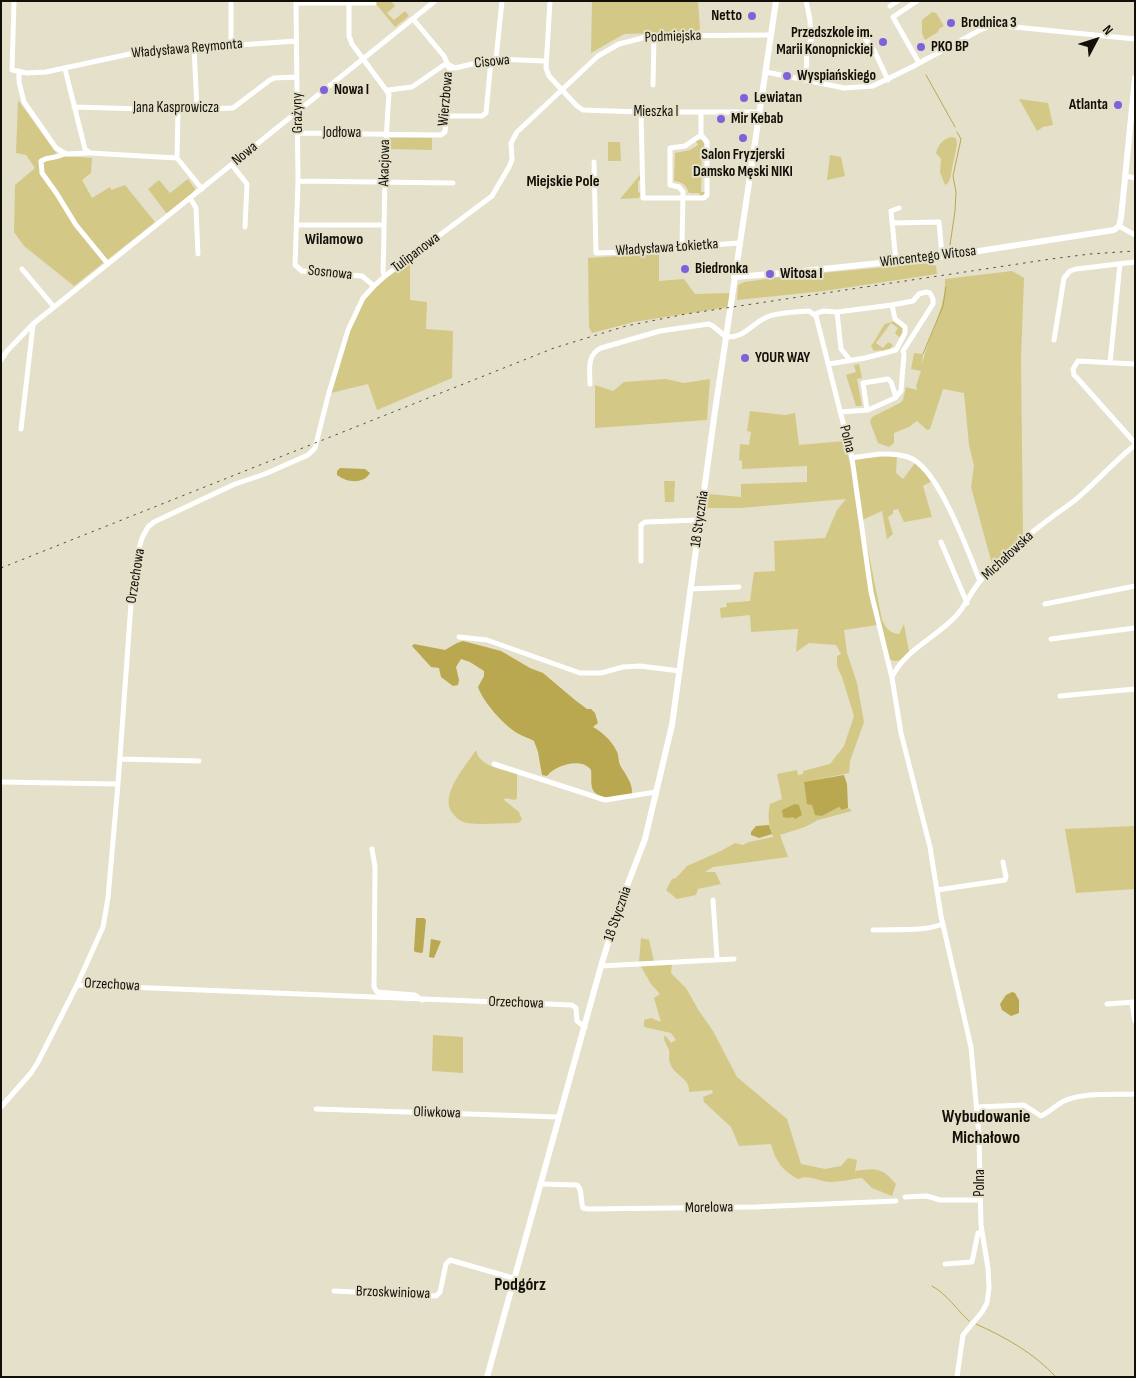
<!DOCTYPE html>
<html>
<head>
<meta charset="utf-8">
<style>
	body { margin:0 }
	#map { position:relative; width:1136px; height:1378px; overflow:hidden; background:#e4e0c9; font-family:"Sofia Sans Condensed",sans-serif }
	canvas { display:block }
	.frame { position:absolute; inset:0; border:2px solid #110f08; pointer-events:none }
	.north { position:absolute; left:1071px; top:15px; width:50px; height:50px; -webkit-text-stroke:4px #e4e0c9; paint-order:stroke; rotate:50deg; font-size:14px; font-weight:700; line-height:20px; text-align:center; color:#110f08 }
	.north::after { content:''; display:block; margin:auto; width:18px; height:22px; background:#110f08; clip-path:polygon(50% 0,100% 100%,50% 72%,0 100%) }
</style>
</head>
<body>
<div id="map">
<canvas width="1136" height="1378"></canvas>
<div class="frame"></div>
<div class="north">N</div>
</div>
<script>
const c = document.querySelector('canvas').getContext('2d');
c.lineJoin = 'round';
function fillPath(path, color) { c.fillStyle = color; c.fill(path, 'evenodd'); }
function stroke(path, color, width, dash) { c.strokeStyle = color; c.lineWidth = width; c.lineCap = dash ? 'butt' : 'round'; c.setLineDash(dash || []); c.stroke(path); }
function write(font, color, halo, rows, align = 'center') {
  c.font = font + ' "Sofia Sans Condensed",sans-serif'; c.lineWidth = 4; c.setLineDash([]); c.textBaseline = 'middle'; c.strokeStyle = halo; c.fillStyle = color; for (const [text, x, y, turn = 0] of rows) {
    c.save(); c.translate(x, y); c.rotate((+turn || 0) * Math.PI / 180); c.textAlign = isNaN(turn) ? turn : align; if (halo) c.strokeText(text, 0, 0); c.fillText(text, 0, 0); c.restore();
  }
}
const green = new Path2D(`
	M 376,1 L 391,1 L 395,6 L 387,13 L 394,20 L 405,11 L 409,16 L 395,27 L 376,4 Z
	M 592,1 L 698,1 L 700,29 L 697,32 L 624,34 L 591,53 Z
	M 932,12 L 936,13 L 944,26 L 939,29 L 938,32 L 925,40 L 922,33 L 922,20 Z
	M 1019,99 L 1048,103 L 1053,125 L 1043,127 L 1037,131 Z
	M 18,100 L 57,154 L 62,156 L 92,158 L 91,173 L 82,180 L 92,198 L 110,187 L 111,190 L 125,185 L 155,222 L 74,286 L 24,246 L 14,232 L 15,185 L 35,168 L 26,155 L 16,153 Z
	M 951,137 L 956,138 L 957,144 L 950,179 L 948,183 L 945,185 L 940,172 L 941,159 L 936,153 C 939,144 942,140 951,137 Z
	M 389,138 L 432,138 L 432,150 L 389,149 Z
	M 699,140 L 702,140 L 705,146 L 702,147 L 701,192 L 705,192 L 705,194 L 700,196 L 699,193 L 689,193 C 686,185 683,182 674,181 L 675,153 L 690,150 L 698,145 L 696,141 Z
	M 608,142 L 620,142 L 621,161 L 608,161 Z
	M 830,155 L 841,157 L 845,176 L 827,180 Z
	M 640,175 L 641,180 L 638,181 L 638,192 L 641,193 L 639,198 L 620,199 Z
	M 188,179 L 195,189 L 193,193 L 167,214 L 148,189 L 159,180 L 170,193 Z
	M 633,255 L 659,255 L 659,281 L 684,279 L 695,294 L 731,293 L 728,307 L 634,322 L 592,333 L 589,327 L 588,258 Z
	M 410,262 L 410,300 L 427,302 L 426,329 L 453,331 L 452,378 L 377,410 L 368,384 L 331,393 C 342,358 350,314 375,286 C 383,276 399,269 410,262 Z
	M 931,263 L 932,265 L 936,266 L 937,274 L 824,291 L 737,300 L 738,285 L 744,282 L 788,276 Z
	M 1012,271 L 1024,278 L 1021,359 L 1023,537 L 992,564 L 971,487 L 974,466 L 969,445 L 964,393 L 943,389 L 930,429 L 927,430 L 917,421 L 909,427 L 894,433 L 894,443 L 889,447 L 878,443 L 870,422 L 872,417 L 900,403 L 903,400 L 906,387 L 917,390 L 916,386 L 921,371 L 911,369 L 914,353 L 923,354 L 922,365 C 928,336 946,309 945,279 Z
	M 895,321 L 903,327 L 904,331 L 900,338 L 895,333 L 898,328 L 891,323 L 876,343 L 883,348 L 888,342 L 893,345 L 889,350 L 882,353 L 881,350 L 874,351 L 871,346 C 877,339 879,331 885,324 Z
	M 859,364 L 862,378 L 857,379 L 862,406 L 856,406 L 846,375 L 856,372 L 854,365 Z
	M 666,379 L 684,383 L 710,379 L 707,420 L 595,428 L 595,385 L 613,391 L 624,382 Z
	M 750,411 L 785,415 L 795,413 L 799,445 L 844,441 L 853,474 L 854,492 L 877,625 L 844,630 L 847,653 L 857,683 L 864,722 L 850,761 L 849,773 L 805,782 L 812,805 L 822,816 L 839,807 L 842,810 L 849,808 L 852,811 L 818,820 L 805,827 L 780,835 L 788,857 L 713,867 L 705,872 L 715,872 L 721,884 L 698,889 L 696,895 L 677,899 L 666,890 L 672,879 L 676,878 L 687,866 L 721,851 L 735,843 L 743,845 L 749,842 L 773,837 C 769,824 767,817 770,804 L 782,799 L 777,774 L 797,770 L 798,775 L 803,774 L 803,771 L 830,764 L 844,746 L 854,716 L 842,677 L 837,666 L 837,656 L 841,654 L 836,645 L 809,643 L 796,652 L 798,629 L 751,632 L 750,615 L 721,618 L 720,608 L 727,607 L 726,603 L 750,601 L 754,572 L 775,571 L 774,541 L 825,538 L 837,510 L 846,499 L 740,508 L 707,508 L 709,494 L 741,497 L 741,484 L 807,482 L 807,466 L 742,469 L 742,461 L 739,460 L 740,444 L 749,445 L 751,432 L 747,431 Z
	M 883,454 L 897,456 L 896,473 L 903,479 L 915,463 L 932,481 L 923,486 L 932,517 L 904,522 L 898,509 L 893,510 L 893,514 L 888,517 L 893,534 L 887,539 L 882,511 L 862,520 L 882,620 C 886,628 889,633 899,634 L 904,624 L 909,652 C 903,659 899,664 889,659 L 873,592 L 854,458 Z
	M 664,481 L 675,481 L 674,502 L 665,502 Z
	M 476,750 C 479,767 503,769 517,774 L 517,798 L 515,800 L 505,798 L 504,800 L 519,812 L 522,820 L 518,823 C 502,823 484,825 467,823 C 462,822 457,819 454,815 C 437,797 465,767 476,750 Z
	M 1135,826 L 1135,889 L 1076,893 L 1065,829 Z
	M 641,938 L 649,940 L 655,965 L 672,964 L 671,973 L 686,988 L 699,1011 L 713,1031 L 737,1077 L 787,1119 L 801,1164 L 825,1169 L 841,1166 L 848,1158 L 857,1160 L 855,1171 C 877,1168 881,1167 896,1184 L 892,1196 L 872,1188 L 862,1178 C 851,1179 840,1182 830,1182 C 819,1182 809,1174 798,1179 C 783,1171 775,1161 771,1144 L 739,1146 L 731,1127 L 704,1102 L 703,1097 L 713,1093 L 712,1090 L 689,1092 C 690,1077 674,1076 670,1063 C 668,1059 670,1054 669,1050 C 668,1047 665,1043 664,1039 L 665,1035 L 671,1043 L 676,1040 L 671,1033 L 644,1027 L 644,1020 L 651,1018 L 661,1022 L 654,998 L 660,994 L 651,984 L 639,963 Z
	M 433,1035 L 463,1037 L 463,1073 L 432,1071 Z`);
const water = new Path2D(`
	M 340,468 L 365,469 L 370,473 C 363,485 346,482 337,475 L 337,471 Z
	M 463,641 L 501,651 L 530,668 L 543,673 L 575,700 L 587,709 L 591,709 L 595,713 L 598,723 L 593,727 C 601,731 612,741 616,750 C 619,754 618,760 620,765 C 625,774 633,783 632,794 C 621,795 600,803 593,790 C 590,784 592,776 591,770 C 582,757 555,765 547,776 L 542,775 L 538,752 L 534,741 C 529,738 524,737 519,734 C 505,727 483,702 478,687 L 484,676 L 484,671 L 470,662 L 461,659 L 456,667 L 459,680 L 458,685 L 453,686 L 441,677 L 439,668 L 431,667 L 412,646 L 414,644 L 445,650 L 457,643 Z
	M 844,775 L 847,784 L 848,808 L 842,810 L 839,807 L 822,816 L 815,815 L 812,805 L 807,804 L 804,782 Z
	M 795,804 L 799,805 L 802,815 L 795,819 L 793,817 L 788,818 L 783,817 L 782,810 Z
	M 769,825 L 772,834 L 759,838 L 751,835 L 751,832 L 756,826 Z
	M 416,918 L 424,918 L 426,920 L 423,951 L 422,953 L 415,952 L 414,950 Z
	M 431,939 L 441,941 L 434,958 L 429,957 Z
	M 1012,992 L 1015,993 L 1019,1000 L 1019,1013 L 1011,1016 L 1002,1010 L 1000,1004 L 1006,995 Z`);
const stream = new Path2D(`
	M 926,75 L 955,127
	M 950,245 L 955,211 L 956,192 L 953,176 L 961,139 L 957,132
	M 923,354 L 943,306 L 946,287
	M 932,1286 C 948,1295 956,1309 969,1321
	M 976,1324 C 1005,1337 1034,1353 1056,1377`);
const minor = new Path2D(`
	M 14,1 L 12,70 L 27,73 L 46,72 L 139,52 L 296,41
	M 296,1 L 298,181 L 295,265 L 302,271 L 362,276 L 374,286
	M 349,1 L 349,36 L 352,44 L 389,94 C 384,154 385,213 383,272 L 385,276
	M 550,1 L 546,68 L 549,76 L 577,106 L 583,110 L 641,112 L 759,112
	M 917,1 L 893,17 L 919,63
	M 296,3 L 374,3
	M 890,6 L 898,1
	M 835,30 L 842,34 L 864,37 L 874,50 L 888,80
	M 231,45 L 231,1
	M 194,47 L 197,110
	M 496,59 L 502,1
	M 65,69 L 85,149 L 90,153 L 177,158 L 202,189
	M 19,71 L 19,82 L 24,102 L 56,148 L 66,154 L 89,153
	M 766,72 L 844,88 L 873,86 L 912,67 L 980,30 L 994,25 L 1135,39
	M 806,79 L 807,46 L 811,41 L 810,20 L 806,1
	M 653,85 L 654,36
	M 388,90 L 412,87 L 444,65 L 449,65 L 455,68 L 494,59 L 545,61
	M 74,107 L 178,110 L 233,108 L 270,80 L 274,78 L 297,77
	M 641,112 L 643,198 L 704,198 L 707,195 L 707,142 L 701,135 L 701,112
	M 446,116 L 482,116 L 486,113 L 491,60
	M 298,133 L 441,135 L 445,132 L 450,70 L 444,56 L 413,19
	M 65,153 C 57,159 49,156 41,161 L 42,173 L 57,194 L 76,225 L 108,264
	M 177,158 L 178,110
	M 594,162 L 596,253 L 666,251 L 682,247 L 740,243
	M 232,165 L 247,184 L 245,227
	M 1125,176 L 1135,178
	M 298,181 L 453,183
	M 190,198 L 196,208 L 198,254
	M 892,223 L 939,222 L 942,256
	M 297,225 L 384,225
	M 1119,226 L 1135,235
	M 682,247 L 683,192 L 679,187 L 670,185 L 670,148 L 685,146 L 701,135
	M 896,262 L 891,211 L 899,208
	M 22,269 L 54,307
	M 837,312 L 841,349 L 850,360
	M 815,314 L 823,311 L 837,312 L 892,305 L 913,301 L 919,294 L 926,292 L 930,293 L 933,299 L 933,304 L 903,351 L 904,354 L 901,391 L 895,398 L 868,410 L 840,412
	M 1054,340 L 1064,278 L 1070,271 L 1076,269 L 1135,262
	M 1,360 L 7,351 L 33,324 L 435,1
	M 1110,363 L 1120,264
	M 829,364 L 865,358 L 896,350 L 905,333 L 905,327 L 895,319 L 892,305
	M 1135,364 L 1078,361 L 1073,369 L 1074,375 L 1078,379 L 1135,443
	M 590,384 C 590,371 586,355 601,348 L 660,331 L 709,324 L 713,326 L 726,337 C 745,338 751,324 767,317 C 779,312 796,312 809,311 L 816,316 L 852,458 L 871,592 L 892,678 L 901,733 L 930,847 L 941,916 L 971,1047 L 979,1136 L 981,1225 L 988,1268 L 989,1288 L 987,1303 L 982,1312 L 963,1335 L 957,1377
	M 867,410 L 863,383 L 888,379 L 891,382 L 896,397
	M 21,429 L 33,325
	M 852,458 C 871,455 889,451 908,457 C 938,466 968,552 980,581
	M 941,542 L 967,603
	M 641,561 L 641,525 L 645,522 L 700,520
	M 690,589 L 739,587
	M 1045,604 L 1135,586
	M 459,637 L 487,640 L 580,673 L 601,673 L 623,667 L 640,666 L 680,671
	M 1051,639 L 1135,628
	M 892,677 C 905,650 935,638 955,617 C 966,606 971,591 981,580 C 1000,558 1029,534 1052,517 C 1062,509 1073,503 1082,494 C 1100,478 1116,460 1135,445
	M 1060,696 L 1135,689
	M 120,759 L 199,761
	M 494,764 L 605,800 L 656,792
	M 1,782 L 118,784
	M 372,849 L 375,867 L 374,987 L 377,992 L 415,995 L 422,1000
	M 937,890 L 1005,880 L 1006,877 L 1003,862
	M 713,900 L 717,959
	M 873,930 C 896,929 922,932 943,924
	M 601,966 L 734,959
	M 1132,1003 L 1135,1021
	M 1107,1004 L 1135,1002
	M 585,1027 L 577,1021 L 576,1008 L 572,1005 L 77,985 L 103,927 L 108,898 L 118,784 L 131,604 L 137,556 L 142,538 L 148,527 L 154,522 L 235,484 L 265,474 L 308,455 L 315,448 L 328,396 L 348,330 L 363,298 L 374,286 L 385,276 L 492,196 L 509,167 L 512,160 L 511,143 L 517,132 L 598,56 L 619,44 L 650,36 L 771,35
	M 1,1107 L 31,1073 L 38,1062 L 77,985
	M 977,1107 L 1024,1105 L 1041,1116 C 1050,1112 1056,1105 1064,1101 C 1085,1092 1113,1095 1135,1094
	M 316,1109 L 559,1117
	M 540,1184 L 577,1185 C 583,1190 580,1200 583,1208 L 588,1209 L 755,1207 L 896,1201
	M 905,1197 L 927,1196 L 940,1200 L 980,1200
	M 945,1264 L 972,1262 L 978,1233 L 982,1231
	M 334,1291 L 436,1296 L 440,1292 L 446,1264 L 450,1260 L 513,1278`);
const tertiary = new Path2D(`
	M 734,277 L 784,273 L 947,256 L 1114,230 L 1119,226 L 1121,218 L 1135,78
	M 487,1377 L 601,966 L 619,907 L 645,839 L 672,725 L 714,418 L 776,1`);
const rail = new Path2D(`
	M 1,568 L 554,348 L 626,326 L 686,314 L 1051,259 L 1090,254 L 1135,251`);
const markers = [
	[752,16,5,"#7f61dc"],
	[951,23,5,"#7f61dc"],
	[883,42,5,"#7f61dc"],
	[921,47,5,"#7f61dc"],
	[787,76,5,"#7f61dc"],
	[324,90,5,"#7f61dc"],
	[744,98,5,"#7f61dc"],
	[1118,105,5,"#7f61dc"],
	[721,119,5,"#7f61dc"],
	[743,138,5,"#7f61dc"],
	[685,269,5,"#7f61dc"],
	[770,274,5,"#7f61dc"],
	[745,358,5,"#7f61dc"]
];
const poiNames = [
	["Netto",742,16,"right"],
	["Brodnica 3",961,23],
	["Przedszkole im.",873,33,"right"],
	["Marii Konopnickiej",873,50,"right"],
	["PKO BP",931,47],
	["Wyspiańskiego",797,76],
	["Nowa I",334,90],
	["Lewiatan",754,98],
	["Atlanta",1108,105,"right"],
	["Mir Kebab",731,119],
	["Salon Fryzjerski",743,155,"center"],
	["Damsko Męski NIKI",743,172,"center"],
	["Biedronka",695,269],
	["Witosa I",780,274],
	["YOUR WAY",755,358]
];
const streetNames = [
	["Podmiejska",673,37,-2],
	["Władysława Reymonta",187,49,-5],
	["Cisowa",492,62,-6],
	["Wierzbowa",446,99,-85],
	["Jana Kasprowicza",176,108],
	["Mieszka I",656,112],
	["Grażyny",298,113,-91],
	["Jodłowa",342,133],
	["Nowa",245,154,-40],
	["Akacjowa",385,163,-89],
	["Władysława Łokietka",667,248,-4],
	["Tulipanowa",416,253,-37],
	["Wincentego Witosa",928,257,-7],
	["Sosnowa",330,273,6],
	["Polna",847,439,76],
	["18 Stycznia",700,519,-82],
	["Michałowska",1008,556,-43],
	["Orzechowa",136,576,-81],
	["18 Stycznia",618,914,-71],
	["Orzechowa",112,985,3],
	["Orzechowa",516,1003,2],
	["Oliwkowa",437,1113,2],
	["Polna",980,1183,-90],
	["Morelowa",709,1208,-1],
	["Brzoskwiniowa",393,1293,2]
];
const neighbourhoodNames = [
	["Miejskie Pole",563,182],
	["Wilamowo",334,240]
];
const quarterNames = [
	["Wybudowanie",986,1117],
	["Michałowo",986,1138],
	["Podgórz",520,1285]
];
fillPath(green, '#d4c887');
fillPath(water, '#b9a84f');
stroke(stream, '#b9a84f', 1);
stroke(minor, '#fff', 5);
stroke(tertiary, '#fff', 6);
stroke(rail, '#525044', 1, [2.5, 5]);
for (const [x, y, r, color] of markers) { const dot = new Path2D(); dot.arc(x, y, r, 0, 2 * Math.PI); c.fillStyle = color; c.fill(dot); stroke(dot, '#e4e0c9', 2); }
write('bold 15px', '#110f08', '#e4e0c9', poiNames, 'left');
write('15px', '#110f08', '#e4e0c9', streetNames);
write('bold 16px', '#110f08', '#e4e0c9', neighbourhoodNames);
write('bold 18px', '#110f08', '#e4e0c9', quarterNames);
</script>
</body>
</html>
